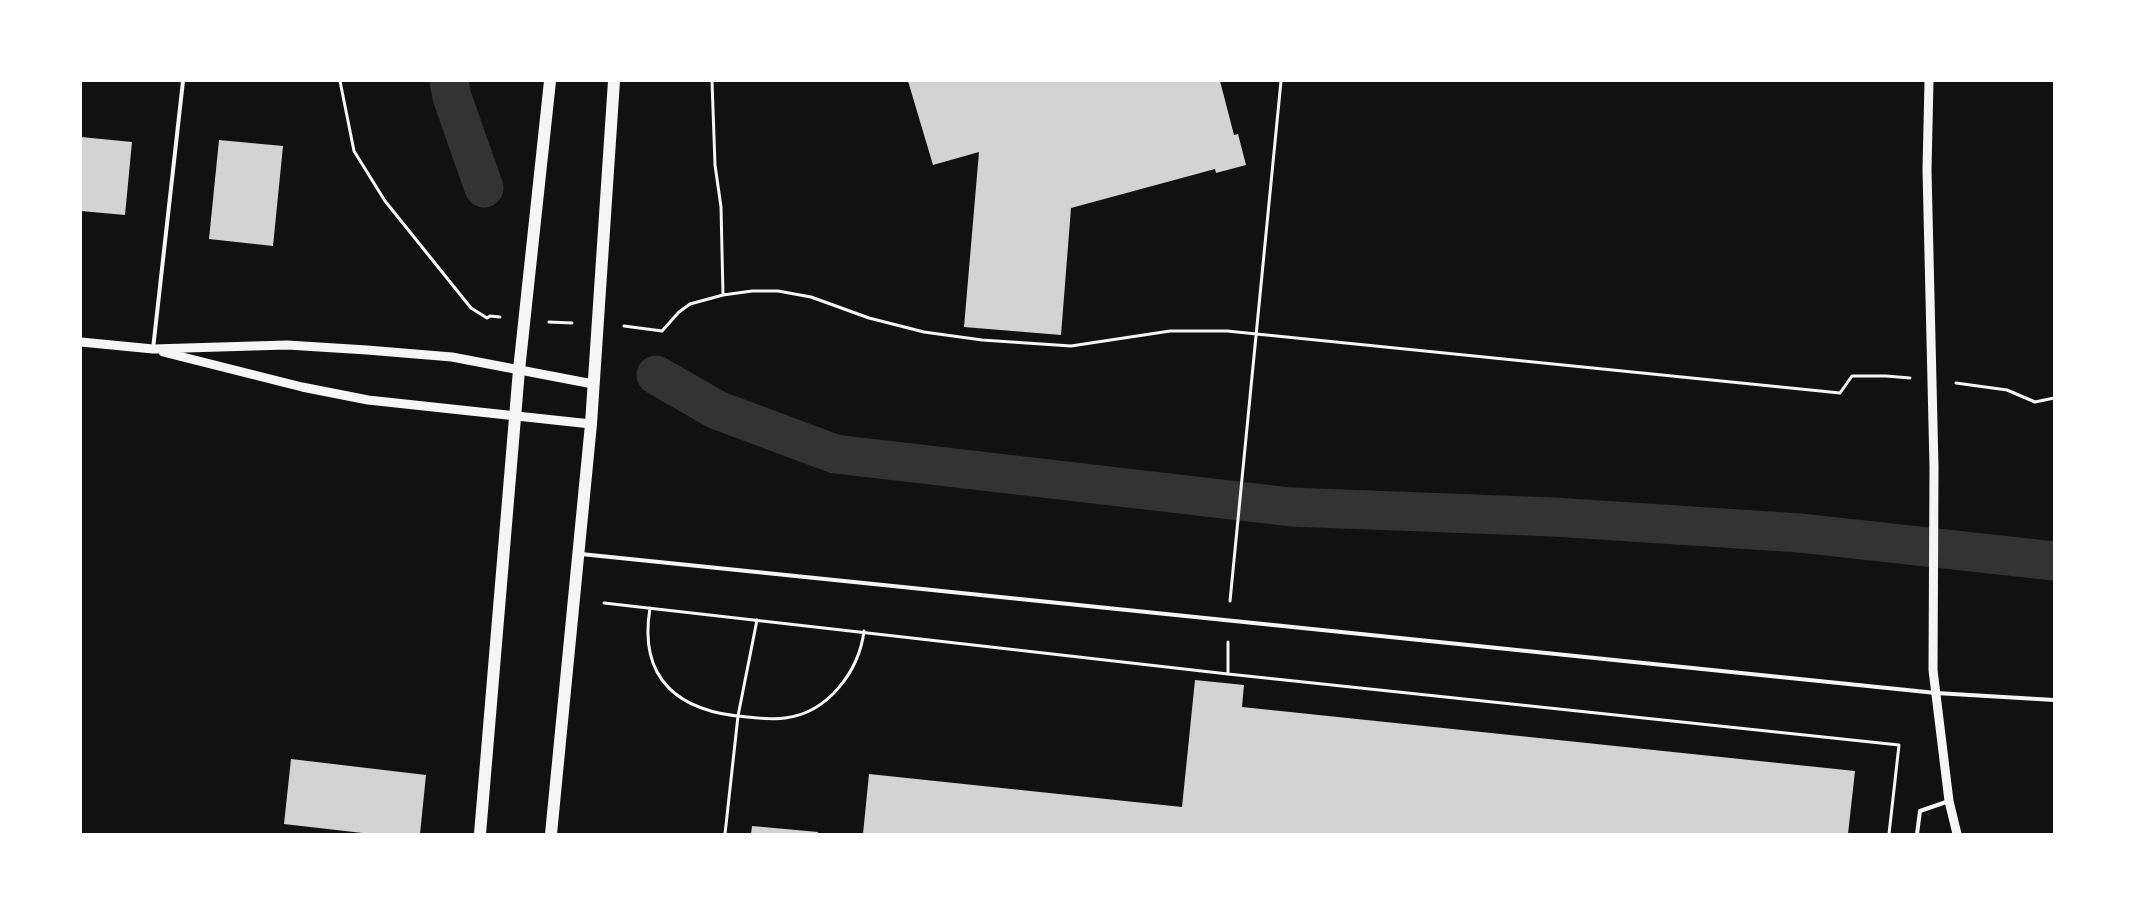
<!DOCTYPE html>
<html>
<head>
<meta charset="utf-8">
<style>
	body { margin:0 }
	#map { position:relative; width:2135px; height:915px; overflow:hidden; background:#111; font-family:"Nunito Sans",sans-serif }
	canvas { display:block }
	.frame { position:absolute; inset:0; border:82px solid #fff; pointer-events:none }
</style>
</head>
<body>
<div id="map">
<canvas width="2135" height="915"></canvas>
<div class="frame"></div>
</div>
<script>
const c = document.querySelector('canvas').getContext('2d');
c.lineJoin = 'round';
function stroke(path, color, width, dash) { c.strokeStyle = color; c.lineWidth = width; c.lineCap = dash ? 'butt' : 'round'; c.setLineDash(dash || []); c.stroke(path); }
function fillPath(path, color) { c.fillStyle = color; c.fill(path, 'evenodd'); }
const canal = new Path2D(`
	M 449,81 L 452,97 L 484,188
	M 656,375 L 717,410 L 835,454 L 1291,507 L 1554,517 L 1800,533 L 2054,561`);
const building = new Path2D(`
	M 908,81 L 1220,81 L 1234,135 L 1238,134 L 1246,165 L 1216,173 L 1215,169 L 1071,208 L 1061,335 L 964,327 L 979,152 L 933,165 Z
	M 81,137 L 132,142 L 125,215 L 81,211 Z
	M 219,140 L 283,146 L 273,246 L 209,239 Z
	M 1195,680 L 1244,685 L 1242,707 L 1855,771 L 1848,834 L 863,834 L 869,774 L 1182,807 Z
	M 291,759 L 426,775 L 420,834 L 371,834 L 284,824 Z
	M 752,826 L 818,832 L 818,834 L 751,834 Z`);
const path = new Path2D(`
	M 340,81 L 354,151 L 385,201 L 471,308 L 487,318 L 490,316 L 500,317
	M 712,81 L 715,165 L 721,207 L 723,295
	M 549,322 L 572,323
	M 624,326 L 662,331 L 679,312 L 690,304 L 723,295 L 752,291 L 778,291 L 811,297 L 869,318 L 924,332 L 982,340 L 1071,346 L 1170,331 L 1227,331 L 1840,393 L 1852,376 L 1886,376 L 1910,378
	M 1956,383 L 2007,390 L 2035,402 L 2054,398
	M 1230,601 L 1281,81
	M 604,603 L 1228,674 L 1899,745 L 1889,834
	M 650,608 C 638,680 679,712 747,717 C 760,718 773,720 785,718 C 828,713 859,671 864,631
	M 1228,642 L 1228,674
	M 725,834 L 738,716 L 757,620`);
const service = new Path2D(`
	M 153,349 L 183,81
	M 581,554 L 1936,693 L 2054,700
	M 1917,834 L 1920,811 L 1949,801`);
const tertiary = new Path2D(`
	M 1929,81 L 1927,170 L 1934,467 L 1933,670 L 1949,801 L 1957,834
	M 81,342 L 153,349 L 287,345 L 367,350 L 452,357 L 593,384
	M 163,352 L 302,387 L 368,400 L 591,424`);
const primary = new Path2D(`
	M 480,834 L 519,370 L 550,81
	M 551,834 L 591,424 L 614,81`);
stroke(canal, '#333', 39);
fillPath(building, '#d3d3d3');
stroke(path, '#f5f5f5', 3);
stroke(service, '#f5f5f5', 4);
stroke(tertiary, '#f5f5f5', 9);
stroke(primary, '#f5f5f5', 12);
</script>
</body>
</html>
